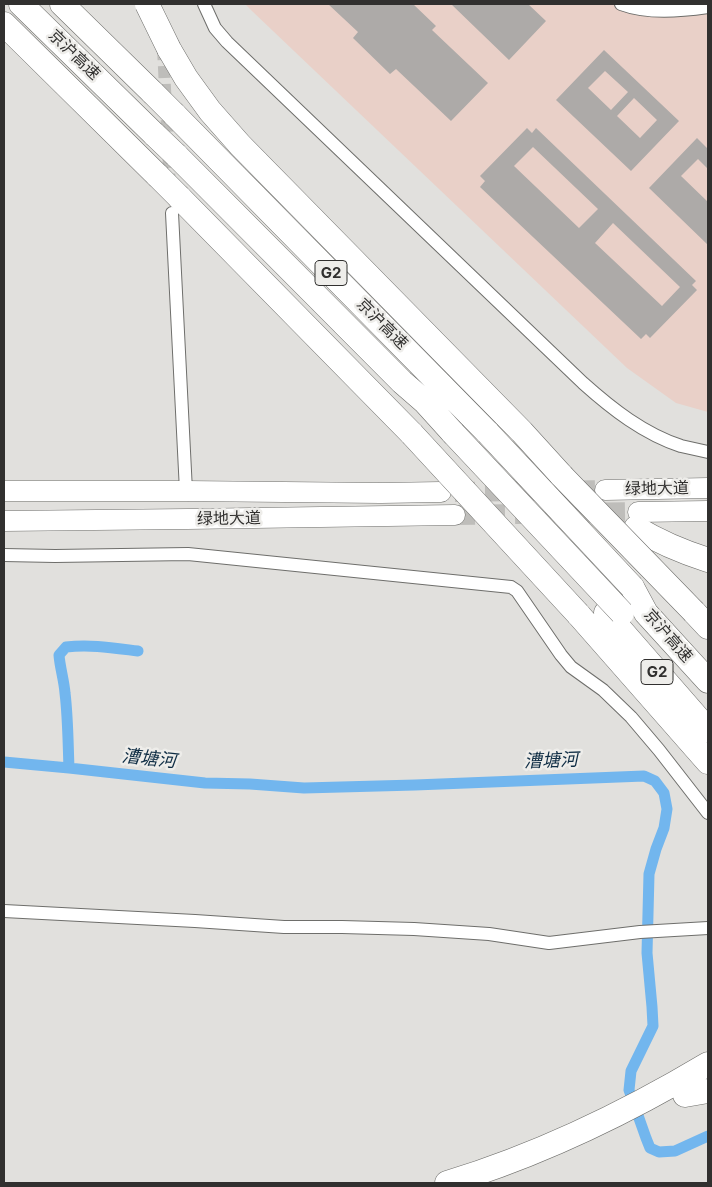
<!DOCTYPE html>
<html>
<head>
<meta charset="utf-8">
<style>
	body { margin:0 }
	#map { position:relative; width:712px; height:1187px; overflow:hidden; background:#e1e0dd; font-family:Inter,sans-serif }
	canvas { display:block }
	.frame { position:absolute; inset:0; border:5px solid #31302f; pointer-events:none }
</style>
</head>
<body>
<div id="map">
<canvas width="712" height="1187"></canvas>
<div class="frame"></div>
</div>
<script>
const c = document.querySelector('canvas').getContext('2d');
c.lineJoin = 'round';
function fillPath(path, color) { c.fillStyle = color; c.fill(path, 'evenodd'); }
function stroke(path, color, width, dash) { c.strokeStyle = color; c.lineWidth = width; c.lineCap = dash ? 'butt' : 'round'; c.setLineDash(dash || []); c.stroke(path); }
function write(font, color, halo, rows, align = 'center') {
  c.font = font + ' Inter,"Noto Sans SC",sans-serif'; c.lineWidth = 5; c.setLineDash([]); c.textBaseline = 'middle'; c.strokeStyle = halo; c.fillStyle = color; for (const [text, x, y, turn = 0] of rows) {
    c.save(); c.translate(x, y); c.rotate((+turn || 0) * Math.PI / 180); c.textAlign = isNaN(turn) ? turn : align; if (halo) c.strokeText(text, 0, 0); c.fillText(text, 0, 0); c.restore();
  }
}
const commercial = new Path2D(`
	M 245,4 L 708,4 L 708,412 L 676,403 L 627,368 L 252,11 Z`);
const canal = new Path2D(`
	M 4,762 L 69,768 L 205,783 L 250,784 L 304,788 L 415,785 L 644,776 L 655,781 L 664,793 L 667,809 L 664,828 L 656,849 L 649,874 L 647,953 L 652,1007 L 653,1026 L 631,1071 L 629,1090 L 646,1138 L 650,1148 L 659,1152 L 675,1151 L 708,1136
	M 69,768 C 68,743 68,718 65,693 C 64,680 60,668 59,655 L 66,647 C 90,644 114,648 138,651`);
const building = new Path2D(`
	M 328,4 L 413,4 L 436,26 L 432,30 L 488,83 L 451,121 L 396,69 L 390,74 L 353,38 L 358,32 Z
	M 451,4 L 528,4 L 546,21 L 509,60 Z
	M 604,50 L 679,121 L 631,171 L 556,100 ZM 605,71 L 628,92 L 611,110 L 588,88 ZM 634,98 L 657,120 L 640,138 L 617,116 Z
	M 527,128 L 532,133 L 536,128 L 696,281 L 692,285 L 697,290 L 650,338 L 646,334 L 641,339 L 480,187 L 485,181 L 480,176 ZM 533,147 L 598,209 L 579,228 L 514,166 ZM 613,223 L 680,287 L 662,306 L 595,243 Z
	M 697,138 L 708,149 L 708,169 L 698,159 L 681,176 L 708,202 L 708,245 L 649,188 Z`);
const minorTunnel = new Path2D(`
	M 163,48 L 170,188`);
const primaryTunnel = new Path2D(`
	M 455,492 L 605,490
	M 455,515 L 638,512`);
const minor = new Path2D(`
	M 204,4 L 215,28 L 227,42 L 583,383 C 612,409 644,434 681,446 C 690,448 699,450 708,452
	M 621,4 C 648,14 680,11 708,7
	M 172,213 L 186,491
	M 4,555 L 55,556 L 188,554 L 511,587 L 517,591 L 561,655 L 571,667 L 603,690 L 631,717 L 659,750 L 708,813
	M 4,911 L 195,921 L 284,927 L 342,927 L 414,929 L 489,934 L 549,943 L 640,932 L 708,928`);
const primary = new Path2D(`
	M 605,490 L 708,488
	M 4,491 L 186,491 L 381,493 L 441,492
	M 638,512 L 708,511
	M 4,521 L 187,519 L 455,515`);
const motorway = new Path2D(`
	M 21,4 L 155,135
	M 62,4 L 153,93
	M 4,24 L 158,176
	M 169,49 L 186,78 L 210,111 L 240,145 L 522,432 L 562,476
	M 174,114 L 488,433
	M 176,155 L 402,382 L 425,402 L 453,433
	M 179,197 L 412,434
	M 636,528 C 659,542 683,552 708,560
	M 632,587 L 646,613 L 708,681
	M 694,612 L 708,627
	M 606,613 L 708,730
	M 578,614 L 708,762
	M 685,1095 L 708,1091
	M 447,1183 C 539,1155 626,1113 708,1064`);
const motorwayBridge = new Path2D(`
	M 147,4 L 169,49
	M 153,93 L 174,114
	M 155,135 L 176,155
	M 158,176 L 179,197
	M 453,433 L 622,613
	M 488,433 L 632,587
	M 412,434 L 578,614
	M 562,476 L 694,612`);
const shields = [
	[331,273,32],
	[657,672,32]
];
const shieldNames = [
	["G2",331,273],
	["G2",657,672]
];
const streetNames = [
	["京沪高速",74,55,44],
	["京沪高速",382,324,45],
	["绿地大道",657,489,-1],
	["绿地大道",229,519,-1],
	["京沪高速",668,636,49]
];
const waterNames = [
	["漕塘河",149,759,6],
	["漕塘河",551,761,-2]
];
fillPath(commercial, '#e9d0c8');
stroke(canal, '#72b6ee', 11);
fillPath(building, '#adaaa8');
stroke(minorTunnel, '#bebdba', 12, [12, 6]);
stroke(primaryTunnel, '#bebdba', 20, [20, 10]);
stroke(minor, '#6e6e6b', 14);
stroke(primary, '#6e6e6b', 21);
stroke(motorway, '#6e6e6b', 25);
stroke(minor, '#fff', 12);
stroke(primary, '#fff', 20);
stroke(motorway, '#fff', 24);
stroke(motorwayBridge, '#6e6e6b', 25, []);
stroke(motorwayBridge, '#fff', 24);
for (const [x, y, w] of shields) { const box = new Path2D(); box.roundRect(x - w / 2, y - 12.5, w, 25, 4); c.fillStyle = '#eeedea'; c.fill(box); stroke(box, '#31302f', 1); }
write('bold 15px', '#31302f', null, shieldNames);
write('16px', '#31302f', '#eeedea', streetNames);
write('italic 18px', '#0f2d44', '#eeedea', waterNames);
</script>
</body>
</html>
